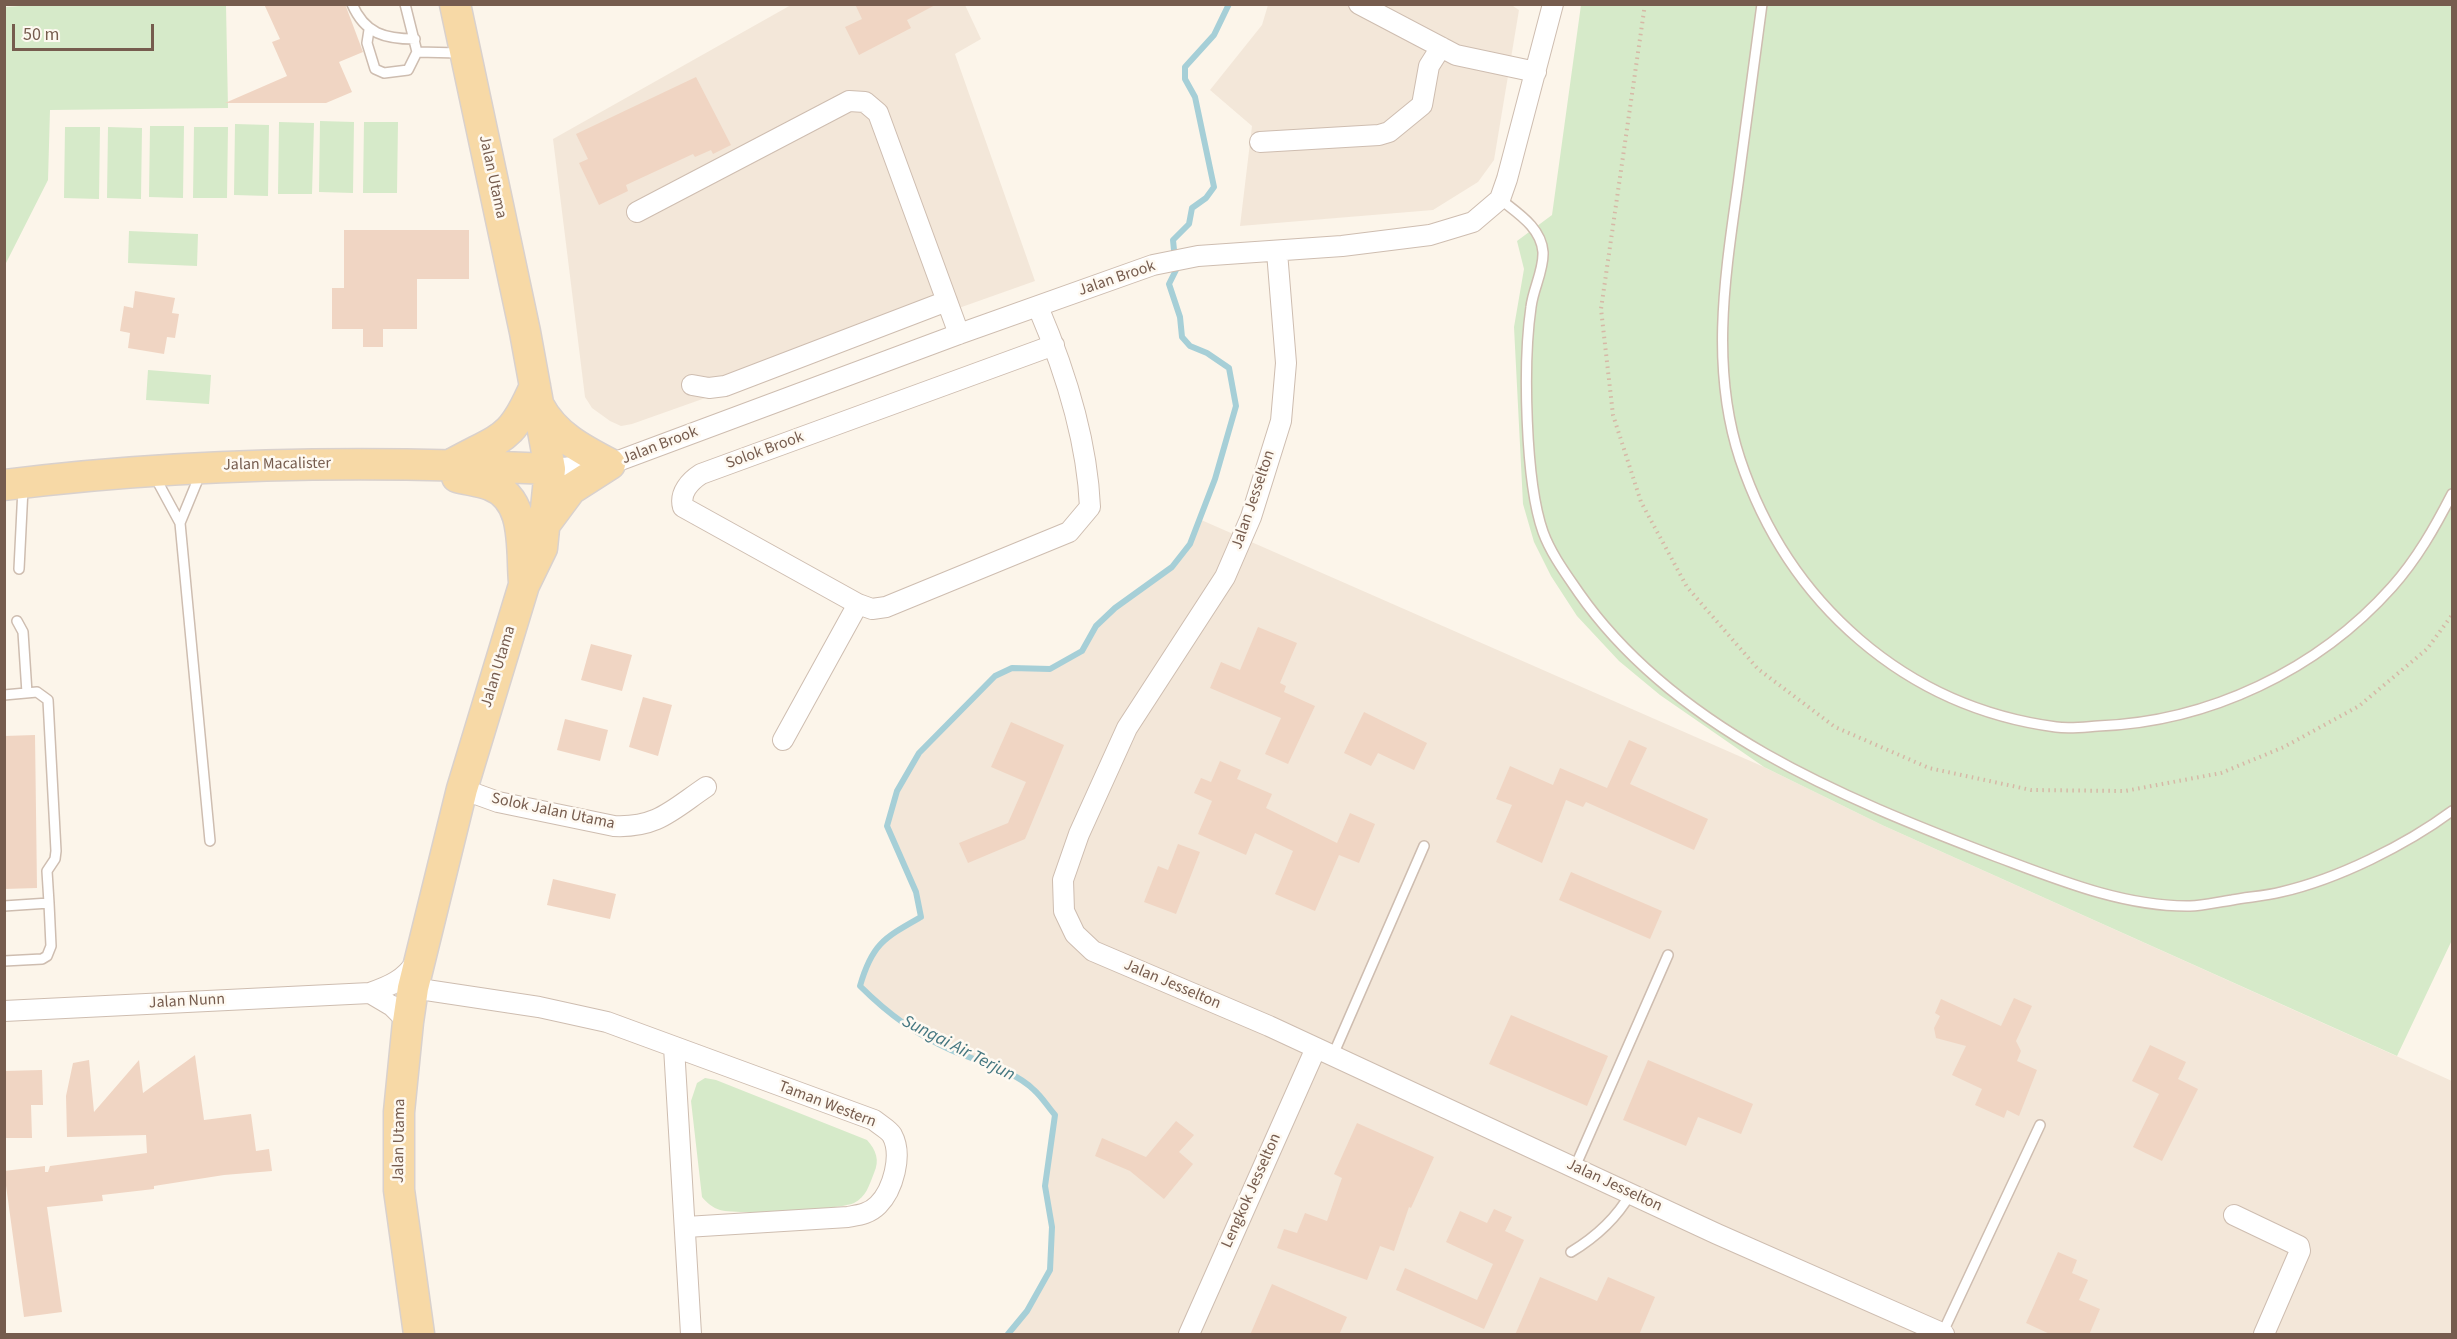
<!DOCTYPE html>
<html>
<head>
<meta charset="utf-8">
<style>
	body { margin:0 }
	#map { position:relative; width:2457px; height:1339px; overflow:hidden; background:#fcf5ea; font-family:"Source Sans 3",sans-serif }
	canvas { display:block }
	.frame { position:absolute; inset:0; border:6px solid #765c4e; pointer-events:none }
	.scale { position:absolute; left:12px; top:24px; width:142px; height:27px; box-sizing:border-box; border:3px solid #765c4e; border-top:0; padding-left:8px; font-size:18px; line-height:21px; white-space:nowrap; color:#765c4e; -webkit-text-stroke:4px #fef9f1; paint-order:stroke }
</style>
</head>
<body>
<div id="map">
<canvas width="2457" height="1339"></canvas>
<div class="frame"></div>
<div class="scale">50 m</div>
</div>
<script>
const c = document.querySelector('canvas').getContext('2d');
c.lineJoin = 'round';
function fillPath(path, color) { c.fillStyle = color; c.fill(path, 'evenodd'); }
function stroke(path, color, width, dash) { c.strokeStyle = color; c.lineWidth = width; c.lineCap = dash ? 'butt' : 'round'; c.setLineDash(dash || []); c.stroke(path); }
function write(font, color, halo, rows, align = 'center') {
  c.font = font + ' "Source Sans 3",sans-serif'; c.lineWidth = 5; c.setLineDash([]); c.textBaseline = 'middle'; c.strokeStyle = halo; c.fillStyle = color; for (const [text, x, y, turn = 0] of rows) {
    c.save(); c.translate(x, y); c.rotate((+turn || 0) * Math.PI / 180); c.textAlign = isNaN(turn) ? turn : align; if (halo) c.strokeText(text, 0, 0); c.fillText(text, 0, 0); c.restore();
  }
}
const residential = new Path2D(`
	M 1510,4 L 1519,10 L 1494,160 L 1478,182 L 1433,210 L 1240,226 L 1252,126 L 1210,90 L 1262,25 L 1268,5 Z
	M 791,5 L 965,5 L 981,39 L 955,54 L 1035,281 L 632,424 L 621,426 L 610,421 L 592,408 L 585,397 L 553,139 Z
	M 1199,519 L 1764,767 L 1882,825 L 2452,1081 L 2452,1334 L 1008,1334 L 1027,1311 L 1050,1270 L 1052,1227 L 1045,1186 L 1055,1115 L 1033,1088 L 985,1062 L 950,1050 L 920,1034 L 885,1011 L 860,986 L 868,959 L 890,934 L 921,917 L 916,892 L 887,826 L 897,791 L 919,753 L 966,703 L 995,676 L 1012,668 L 1050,669 L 1081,651 L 1096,626 L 1115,608 L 1172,567 L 1190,544 Z`);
const green = new Path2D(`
	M 48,4 L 226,5 L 228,108 L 50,110 L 48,180 L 5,265 L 5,7 Z
	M 1581,5 L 2452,5 L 2452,940 L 2397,1056 L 1882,825 L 1764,767 L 1660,695 L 1619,661 L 1577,616 L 1551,576 L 1534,542 L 1523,504 L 1514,327 L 1524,269 L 1517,241 L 1552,215 Z
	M 320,121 L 354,122 L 353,193 L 319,192 Z
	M 279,122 L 314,123 L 312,194 L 278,194 Z
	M 364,122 L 398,122 L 397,193 L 363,193 Z
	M 235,124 L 269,125 L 268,196 L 234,195 Z
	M 150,126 L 184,126 L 183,198 L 149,197 Z
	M 65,127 L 100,127 L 99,199 L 64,198 Z
	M 108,127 L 142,128 L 141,199 L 107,198 Z
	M 194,127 L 228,127 L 227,198 L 193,198 Z
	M 129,231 L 198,234 L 197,266 L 128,263 Z
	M 148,370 L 211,375 L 209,404 L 146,400 Z
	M 705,1078 L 716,1080 L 867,1140 C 876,1150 880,1160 874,1173 C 869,1186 866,1197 854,1203 C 839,1210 738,1215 720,1210 C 713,1208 707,1203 702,1197 L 691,1101 L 697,1083 Z`);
const stream = new Path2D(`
	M 1008,1334 L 1027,1311 L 1050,1270 L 1052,1227 L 1045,1186 L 1055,1115 C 1048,1107 1042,1097 1034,1090 C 1014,1070 976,1061 951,1050 C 916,1035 886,1012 860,986 C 872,944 884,938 921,917 L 916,892 L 887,826 L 897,791 L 919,753 L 995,676 L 1012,668 L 1050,669 L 1082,651 L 1096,626 L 1115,608 L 1172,567 L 1190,544 L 1215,479 L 1236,406 L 1229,368 L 1207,353 L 1190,346 L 1182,337 L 1180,317 L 1169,284 L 1176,270 L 1173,240 L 1189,224 L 1192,208 L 1206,198 L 1214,187 L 1195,97 L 1185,79 L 1185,67 L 1214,35 L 1229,4`);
const building = new Path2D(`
	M 264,4 L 345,4 L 363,52 L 339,62 L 352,92 L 326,103 L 225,103 L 287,76 L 272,42 L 280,39 Z
	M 855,4 L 937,4 L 907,20 L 911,28 L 859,55 L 845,27 L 862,19 Z
	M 696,77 L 731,145 L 713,154 L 711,150 L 695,157 L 693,154 L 626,185 L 628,191 L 599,205 L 579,163 L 588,159 L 576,134 Z
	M 344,230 L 469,230 L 469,279 L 417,279 L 417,329 L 383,329 L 383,347 L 363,347 L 363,329 L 332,329 L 332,288 L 344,288 Z
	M 135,291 L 175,298 L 172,313 L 179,314 L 175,338 L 167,337 L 164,354 L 128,348 L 130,333 L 120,331 L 124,306 L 133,308 Z
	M 1258,627 L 1297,643 L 1280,683 L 1286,686 L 1284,692 L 1315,706 L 1288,764 L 1265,754 L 1281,718 L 1210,688 L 1221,662 L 1240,670 Z
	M 591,644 L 632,655 L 622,691 L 581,680 Z
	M 643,697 L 672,705 L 658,756 L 629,747 Z
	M 1364,712 L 1427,743 L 1414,770 L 1378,753 L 1371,766 L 1344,753 Z
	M 565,719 L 608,730 L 600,761 L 557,750 Z
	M 1011,722 L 1064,745 L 1025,839 L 968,863 L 959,843 L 1008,823 L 1026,782 L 991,767 Z
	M 35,735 L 37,888 L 4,889 L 4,736 Z
	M 1629,740 L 1647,748 L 1630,784 L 1708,819 L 1694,850 L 1586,802 L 1583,807 L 1566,800 L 1542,863 L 1496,842 L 1512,805 L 1496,799 L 1510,766 L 1553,785 L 1560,768 L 1607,788 Z
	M 1220,761 L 1241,770 L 1237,779 L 1272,794 L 1266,808 L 1337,843 L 1350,813 L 1375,824 L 1359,863 L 1339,855 L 1315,911 L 1275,894 L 1293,851 L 1255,833 L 1246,855 L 1198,834 L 1212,801 L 1194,793 L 1201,778 L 1211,782 Z
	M 1178,844 L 1200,852 L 1176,914 L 1144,902 L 1158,866 L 1168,870 Z
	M 1571,872 L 1662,911 L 1650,939 L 1559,900 Z
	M 553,879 L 616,894 L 610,919 L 547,905 Z
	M 2014,998 L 2032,1006 L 2016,1041 L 2021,1051 L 2017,1061 L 2037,1070 L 2019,1116 L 2007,1110 L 2004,1118 L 1975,1105 L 1982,1089 L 1952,1075 L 1966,1046 L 1936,1038 L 1934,1028 L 1940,1016 L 1935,1013 L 1941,999 L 2001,1026 Z
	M 1511,1015 L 1608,1056 L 1587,1106 L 1489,1064 Z
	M 2150,1045 L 2186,1062 L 2178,1079 L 2198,1089 L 2162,1161 L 2133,1147 L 2159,1094 L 2132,1081 Z
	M 195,1055 L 204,1120 L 251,1114 L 256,1151 L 269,1149 L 272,1171 L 224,1175 L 154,1186 L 154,1189 L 102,1195 L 103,1201 L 47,1207 L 62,1312 L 24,1317 L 4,1171 L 45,1166 L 45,1172 L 48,1172 L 50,1166 L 147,1153 L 146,1135 L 67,1137 L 66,1096 L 73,1063 L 89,1060 L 94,1112 L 139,1060 L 143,1093 Z
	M 1648,1060 L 1753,1104 L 1741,1134 L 1698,1117 L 1686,1146 L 1623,1120 Z
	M 42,1070 L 43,1105 L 31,1105 L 32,1138 L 4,1138 L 4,1071 Z
	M 1176,1121 L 1194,1135 L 1179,1152 L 1193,1164 L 1164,1199 L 1130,1171 L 1095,1156 L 1102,1138 L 1146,1157 Z
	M 1357,1123 L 1434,1157 L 1411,1208 L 1409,1207 L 1394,1251 L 1380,1246 L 1367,1280 L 1277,1248 L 1284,1229 L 1297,1233 L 1305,1213 L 1327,1221 L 1342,1178 L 1334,1174 Z
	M 1494,1209 L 1512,1217 L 1505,1231 L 1524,1240 L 1484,1329 L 1396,1290 L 1405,1268 L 1477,1300 L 1493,1264 L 1446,1242 L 1460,1211 L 1487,1223 Z
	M 2058,1252 L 2077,1260 L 2072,1273 L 2088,1280 L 2079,1300 L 2100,1309 L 2089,1335 L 2052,1335 L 2026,1323 Z
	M 1540,1277 L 1597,1301 L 1608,1277 L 1655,1297 L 1639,1335 L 1515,1335 Z
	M 1272,1284 L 1347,1317 L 1339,1335 L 1250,1335 Z`);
const path = new Path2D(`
	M 1645,4 L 1601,309 L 1613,415 L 1641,502 L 1687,587 L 1758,669 L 1835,727 L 1929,768 L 2031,790 L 2125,791 L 2221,773 L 2284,747 L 2359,706 L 2427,649 L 2452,615`);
const service = new Path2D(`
	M 352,4 C 365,34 385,39 415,39
	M 1762,4 C 1754,64 1746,124 1738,184 C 1725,276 1710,368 1740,459 C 1788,603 1905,707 2056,727 C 2070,729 2084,727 2098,726 C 2209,722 2318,670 2392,587 C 2417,559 2435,527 2452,494
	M 369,30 L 367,43 L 375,69 L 384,73 L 408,70 L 417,52 L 405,4
	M 417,52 L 460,53
	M 1500,199 C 1517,213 1541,227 1543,252 C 1544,270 1533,289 1531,307 C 1523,362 1525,481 1543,532 C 1551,554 1566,574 1579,593 C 1674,729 1843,798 1992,855 C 2054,878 2122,907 2190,906 C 2203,906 2218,902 2232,900 C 2248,897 2265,896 2281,892 C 2338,879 2406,845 2452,811
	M 201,472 L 180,523 L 210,841
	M 154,475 L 180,523
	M 19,569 L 23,488
	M 17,621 L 23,632 L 27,693
	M 4,695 L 37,692 L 48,700 L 56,851 L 55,859 L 47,871 L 49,903
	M 4,906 L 49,903 L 51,946 L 47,956 L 42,959 L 4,961
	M 1333,1055 L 1424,846
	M 1575,1167 L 1668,955
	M 1571,1252 C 1596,1237 1616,1219 1631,1193
	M 1942,1334 L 2040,1125`);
const minor = new Path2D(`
	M 1359,4 L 1456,55 L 1536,72
	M 1260,142 L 1379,135 L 1389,132 L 1422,105 L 1429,66 L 1441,47
	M 637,212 L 849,101 L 865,102 L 878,113 L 959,334
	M 1277,252 L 1286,363 L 1281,421 L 1251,517 L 1225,577 L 1127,728 L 1079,834 L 1063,880 L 1064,911 L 1075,934 L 1093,951 L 1269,1026 L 1717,1234 L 1944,1334
	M 1038,307 C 1065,370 1087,439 1090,507 L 1069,532 L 886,607 L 872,609 L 858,604 L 683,507 C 679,493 690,481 701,474 L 1054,345
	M 692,385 L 709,388 L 725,386 L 947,301
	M 550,469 L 610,464 L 959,334 L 1153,265 L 1198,256 L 1342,246 L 1430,235 L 1473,222 L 1500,199 L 1507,179 L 1553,4
	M 783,740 L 858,604
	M 462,789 L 498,802 L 614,826 C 657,828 672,810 706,787
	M 413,988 L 539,1007 L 607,1022 L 874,1120 C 880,1125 889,1130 892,1135 C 903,1155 893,1190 878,1205 C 869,1214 859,1215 848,1217 L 686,1227
	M 370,993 L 392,1006 L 408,1022
	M 4,1011 L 370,993 C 390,986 404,980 416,962
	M 674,1047 L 691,1334
	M 2234,1215 L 2299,1246 L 2300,1251 L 2264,1334
	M 1189,1334 L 1316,1048`);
const primary = new Path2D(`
	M 539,406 C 554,435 583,450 610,464
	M 454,463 C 503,436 511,441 535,386
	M 457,477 C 468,480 480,481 490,485 C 528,499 521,549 524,582
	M 4,485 C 186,462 368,460 550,469
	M 545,524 L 571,489 L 610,464
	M 419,1334 L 399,1190 L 399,1112 L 408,1022 L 413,988 L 462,789 L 524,585 L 542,548 L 550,469 L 525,332 L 455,4`);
const streetNames = [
	["Jalan Utama",492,177,78],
	["Jalan Brook",1117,279,-19],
	["Jalan Brook",660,446,-21],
	["Solok Brook",765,451,-20],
	["Jalan Macalister",277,465,-1],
	["Jalan Jesselton",1254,500,-71],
	["Jalan Utama",499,667,-73],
	["Solok Jalan Utama",553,812,12],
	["Jalan Jesselton",1172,985,23],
	["Jalan Nunn",187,1002,-3],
	["Taman Western",827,1105,21],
	["Jalan Utama",400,1141,-89],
	["Jalan Jesselton",1614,1186,25],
	["Lengkok Jesselton",1252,1191,-66]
];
const waterNames = [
	["Sungai Air Terjun",958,1049,27]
];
fillPath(residential, '#f3e7d9');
fillPath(green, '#d6eac9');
stroke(stream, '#a6cfd7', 6);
fillPath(building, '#f0d5c3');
stroke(service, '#cebdb0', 12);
stroke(minor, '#cebdb0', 22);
stroke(primary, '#d9d1cd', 33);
stroke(path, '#d6b8a6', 4, [1.5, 4.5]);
stroke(service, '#fff', 9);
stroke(minor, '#fff', 20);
stroke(primary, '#f7d9a6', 30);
write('16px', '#765c4e', '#fef9f1', streetNames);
write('italic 18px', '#457781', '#fef9f1', waterNames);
</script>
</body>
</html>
